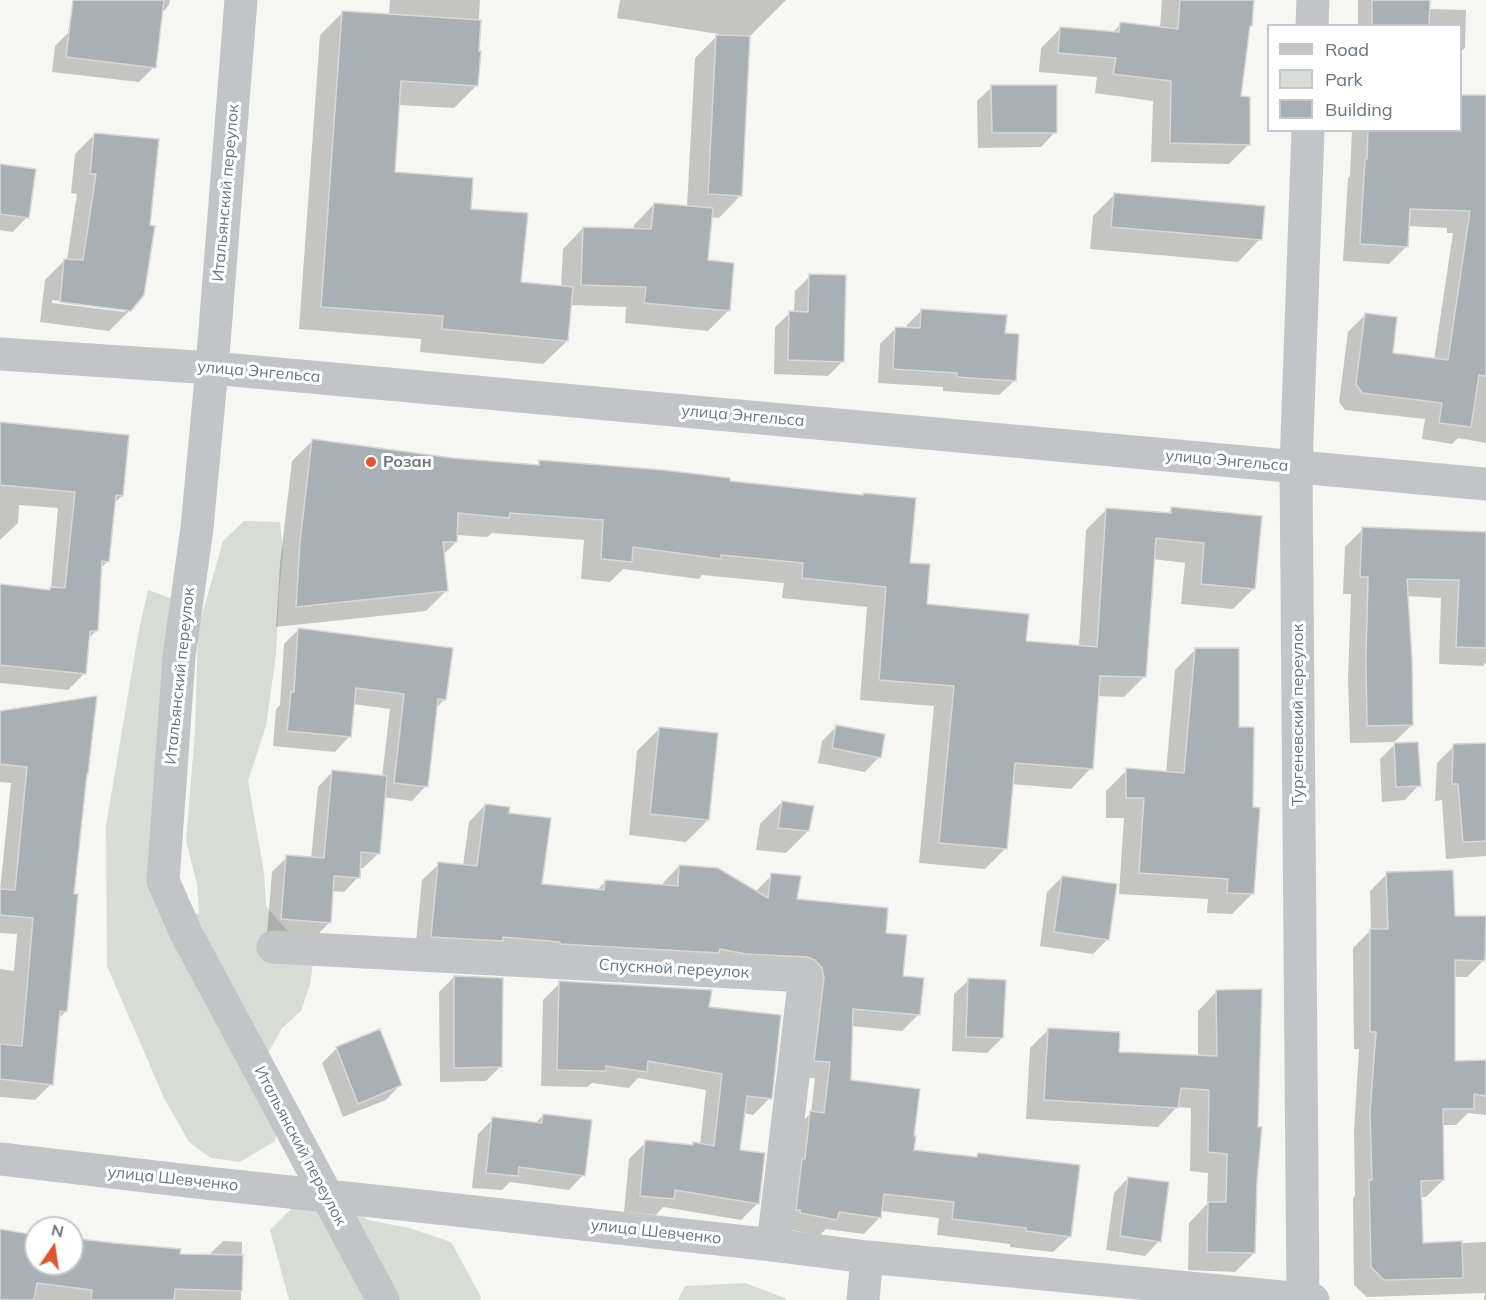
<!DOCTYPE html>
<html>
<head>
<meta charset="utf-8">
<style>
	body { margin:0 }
	#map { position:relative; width:1486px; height:1300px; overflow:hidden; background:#f6f6f3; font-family:Mulish,sans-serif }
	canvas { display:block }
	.legend { position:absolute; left:1267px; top:24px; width:195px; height:108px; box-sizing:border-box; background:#fff; border:2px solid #c2c8cd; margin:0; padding:8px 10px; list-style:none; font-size:18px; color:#667683 }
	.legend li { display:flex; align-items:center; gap:12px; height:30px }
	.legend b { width:30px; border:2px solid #c2c8cd }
	.north { position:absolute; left:24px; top:1216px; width:60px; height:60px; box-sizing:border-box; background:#fff; border:2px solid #c2c8cd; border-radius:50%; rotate:13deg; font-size:16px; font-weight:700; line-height:24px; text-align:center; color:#667683 }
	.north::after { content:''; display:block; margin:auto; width:21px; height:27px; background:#dc572c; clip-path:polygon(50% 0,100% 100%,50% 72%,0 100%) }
</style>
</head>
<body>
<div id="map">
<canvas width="1486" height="1300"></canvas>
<ul class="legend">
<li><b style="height:8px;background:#c1c5c8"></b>Road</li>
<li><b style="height:16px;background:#d7ddd4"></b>Park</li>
<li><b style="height:16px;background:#a8b0b5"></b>Building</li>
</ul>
<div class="north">N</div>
</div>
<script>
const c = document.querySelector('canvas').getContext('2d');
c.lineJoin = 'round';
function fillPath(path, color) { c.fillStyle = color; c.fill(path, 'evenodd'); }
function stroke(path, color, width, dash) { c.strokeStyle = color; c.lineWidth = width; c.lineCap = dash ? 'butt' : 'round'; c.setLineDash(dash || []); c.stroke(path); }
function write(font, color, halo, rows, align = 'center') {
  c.font = font + ' Mulish,sans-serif'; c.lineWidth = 6; c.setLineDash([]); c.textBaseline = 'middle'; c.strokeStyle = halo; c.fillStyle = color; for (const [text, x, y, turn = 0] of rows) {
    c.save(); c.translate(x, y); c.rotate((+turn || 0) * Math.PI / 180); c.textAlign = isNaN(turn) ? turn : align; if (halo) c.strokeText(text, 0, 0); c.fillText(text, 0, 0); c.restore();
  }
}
const green = new Path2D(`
	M 244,521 L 280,522 L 283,551 L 279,594 L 276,655 L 266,726 L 248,781 L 264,872 L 266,906 L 283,926 L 314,955 L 310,985 L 301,1011 L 282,1028 L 268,1053 L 283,1085 L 275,1141 L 240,1162 L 211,1158 L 189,1142 L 164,1098 L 107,966 L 106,826 L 139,630 L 148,590 L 173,599 L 171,863 L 187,911 L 199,914 L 197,884 L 186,841 L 195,732 L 198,629 L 223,541 Z
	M 294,1206 L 349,1207 L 368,1220 L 409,1228 L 451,1242 L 480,1295 L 481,1300 L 289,1300 L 270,1230 Z
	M 745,1283 L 785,1298 L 786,1300 L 678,1300 L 685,1286 Z`);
const shadow = new Path2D(`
	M 73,0 L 170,0 L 169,5 L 161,14 L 154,67 L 139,82 L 52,72 L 55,46 L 68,33 Z
	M 390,0 L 480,0 L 477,52 L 477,85 L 454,108 L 398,105 L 393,174 L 469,210 L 519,283 L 561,287 L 563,249 L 583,228 L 633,230 L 634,225 L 654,204 L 687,207 L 695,58 L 719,34 L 617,18 L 620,0 L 786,0 L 749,37 L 741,195 L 719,218 L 710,217 L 706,262 L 728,311 L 708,331 L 625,323 L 626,307 L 570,305 L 567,341 L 543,364 L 420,352 L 421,339 L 299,329 L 320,35 L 343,12 L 389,15 Z
	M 1162,0 L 1252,0 L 1240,98 L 1248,145 L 1229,164 L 1151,162 L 1153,101 L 1095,93 L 1097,77 L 1039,72 L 1041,48 L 1061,28 L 1112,33 L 1121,24 L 1160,28 Z
	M 1358,0 L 1428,0 L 1428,9 L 1466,10 L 1465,48 L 1460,52 L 1460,26 L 1358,26 Z
	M 992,87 L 1055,132 L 1041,147 L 978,148 L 977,101 Z
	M 1486,96 L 1486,443 L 1458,438 L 1452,444 L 1422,439 L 1425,419 L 1345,410 L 1339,402 L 1348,332 L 1366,314 L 1391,355 L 1434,360 L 1453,233 L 1447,233 L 1447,228 L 1407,226 L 1406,247 L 1389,264 L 1343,261 L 1348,178 L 1350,176 L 1352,130 L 1460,130 L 1460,97 Z
	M 95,134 L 130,310 L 109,331 L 40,322 L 45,280 L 65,260 L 67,260 L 77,194 L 71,193 L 75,154 ZM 52,300 L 125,309 L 125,312 L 52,303 Z
	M 0,166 L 27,217 L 13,232 L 0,230 Z
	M 1115,194 L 1260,239 L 1238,262 L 1090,249 L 1093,216 Z
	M 810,276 L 843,361 L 828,376 L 774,374 L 775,327 L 790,313 L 794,313 L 795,291 Z
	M 922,310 L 1004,334 L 1014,381 L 999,395 L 943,391 L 943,387 L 878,383 L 880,344 L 895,329 L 907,329 L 907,325 Z
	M 0,424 L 122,496 L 113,504 L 108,561 L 100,569 L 97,630 L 88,639 L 85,673 L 68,690 L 0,683 L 0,586 L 48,591 L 51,588 L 58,508 L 19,505 L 18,523 L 0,540 Z
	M 312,441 L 452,459 L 536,466 L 540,462 L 728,483 L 908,564 L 926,605 L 1025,643 L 1079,647 L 1086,530 L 1107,509 L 1167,514 L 1172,509 L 1253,589 L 1233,609 L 1181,604 L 1185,563 L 1153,559 L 1145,676 L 1124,697 L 1097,696 L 1091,768 L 1071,789 L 1011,784 L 1005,849 L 985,869 L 919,863 L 934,706 L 860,700 L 867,607 L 782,598 L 784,583 L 702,575 L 699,579 L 623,569 L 610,582 L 581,579 L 584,540 L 492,533 L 487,537 L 456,535 L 456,542 L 443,555 L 447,590 L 426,611 L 276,627 L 280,564 L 292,461 Z
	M 1363,529 L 1486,533 L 1486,662 L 1483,666 L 1439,664 L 1441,598 L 1406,596 L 1412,725 L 1394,742 L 1350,743 L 1348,678 L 1351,594 L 1343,594 L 1345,547 Z
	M 299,629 L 445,699 L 435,709 L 426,786 L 412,801 L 383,797 L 378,854 L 363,868 L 359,868 L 358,877 L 344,892 L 332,891 L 329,923 L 315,937 L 267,934 L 272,872 L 287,857 L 311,859 L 318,787 L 332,772 L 382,777 L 390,709 L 353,704 L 349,737 L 335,752 L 273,746 L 276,709 L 280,705 L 284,644 Z
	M 1196,649 L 1238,728 L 1253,893 L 1232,914 L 1207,913 L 1208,899 L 1119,894 L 1124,818 L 1106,818 L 1106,791 L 1127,770 L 1166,773 L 1175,670 Z
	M 95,697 L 73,895 L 66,1011 L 57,1020 L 51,1084 L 35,1100 L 0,1097 L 0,969 L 14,971 L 17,934 L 0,933 L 0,890 L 11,783 L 0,782 L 0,712 Z
	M 837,726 L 879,757 L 865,772 L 818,763 L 822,741 Z
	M 659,729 L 708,820 L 686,842 L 629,835 L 637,751 Z
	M 1395,744 L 1419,785 L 1405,800 L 1382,802 L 1380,759 Z
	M 1486,744 L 1486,856 L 1446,859 L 1442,800 L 1435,801 L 1437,763 L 1454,746 Z
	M 782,802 L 808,831 L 786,853 L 756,850 L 760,824 Z
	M 485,805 L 508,814 L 540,886 L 596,891 L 605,882 L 663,886 L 663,883 L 679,866 L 755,892 L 772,875 L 795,900 L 884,934 L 901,978 L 919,1014 L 902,1031 L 851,1026 L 850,1082 L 912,1151 L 975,1158 L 978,1155 L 1070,1236 L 1053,1252 L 1010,1247 L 1010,1244 L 937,1235 L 939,1218 L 881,1211 L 880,1217 L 864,1234 L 826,1229 L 820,1235 L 784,1229 L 795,1129 L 811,1113 L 815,1078 L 798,1077 L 806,984 L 415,953 L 422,880 L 439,864 L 463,866 L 469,822 Z
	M 1387,874 L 1454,917 L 1486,918 L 1486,945 L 1484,945 L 1484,960 L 1467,977 L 1453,977 L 1454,1063 L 1486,1063 L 1486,1115 L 1468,1113 L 1456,1125 L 1442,1125 L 1443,1180 L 1426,1197 L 1420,1197 L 1421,1245 L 1486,1242 L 1486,1300 L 1484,1300 L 1485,1293 L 1367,1297 L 1354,1285 L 1353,1198 L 1355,1196 L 1354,1131 L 1359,1049 L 1354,1049 L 1353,948 L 1371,930 L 1370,891 Z
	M 1062,877 L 1108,939 L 1093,954 L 1040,946 L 1047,892 Z
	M 454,977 L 501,1066 L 486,1081 L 440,1082 L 439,992 Z
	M 969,980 L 1002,1038 L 987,1053 L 952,1051 L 954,994 Z
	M 560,983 L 707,1008 L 770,1098 L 753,1115 L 743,1113 L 739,1151 L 758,1203 L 741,1220 L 663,1207 L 656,1215 L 624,1212 L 629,1159 L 646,1142 L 691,1147 L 694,1144 L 700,1145 L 706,1090 L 638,1078 L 629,1088 L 592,1083 L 587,1087 L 541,1086 L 543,1000 Z
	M 1217,991 L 1256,1181 L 1254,1253 L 1235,1272 L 1188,1270 L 1189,1223 L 1207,1204 L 1208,1173 L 1190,1171 L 1191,1108 L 1177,1107 L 1158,1127 L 1026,1119 L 1030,1048 L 1049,1029 L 1117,1053 L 1198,1057 L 1198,1011 Z
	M 379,1031 L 400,1085 L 386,1100 L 343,1117 L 322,1063 L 336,1049 Z
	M 544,1115 L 583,1175 L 569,1190 L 510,1182 L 502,1190 L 472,1188 L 478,1134 L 493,1119 L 535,1123 Z
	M 1128,1178 L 1159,1241 L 1145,1256 L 1106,1250 L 1114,1193 Z
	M 0,1231 L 36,1235 L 36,1264 L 72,1264 L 72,1240 L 178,1256 L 208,1256 L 223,1241 L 242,1242 L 241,1300 L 0,1300 Z`);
const building = new Path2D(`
	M 73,0 L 164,0 L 156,68 L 66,57 Z
	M 1180,0 L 1254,0 L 1252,26 L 1250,26 L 1241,96 L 1250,97 L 1250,145 L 1170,143 L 1171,81 L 1113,74 L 1116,58 L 1058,53 L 1060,27 L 1119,32 L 1120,22 L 1178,29 Z
	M 1372,0 L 1430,0 L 1429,26 L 1372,26 Z
	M 342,11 L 481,20 L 479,51 L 481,51 L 478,86 L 401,81 L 395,172 L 473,178 L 471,209 L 528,213 L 521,282 L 573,287 L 568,341 L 442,329 L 443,316 L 321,307 Z
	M 716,35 L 750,36 L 742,196 L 708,194 Z
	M 991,85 L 1057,85 L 1057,133 L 992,133 Z
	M 1461,95 L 1486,95 L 1486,376 L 1479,375 L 1471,427 L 1439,423 L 1442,403 L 1362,393 L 1356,384 L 1365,313 L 1397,317 L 1393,353 L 1448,360 L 1470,211 L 1410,209 L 1408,247 L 1360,244 L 1365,159 L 1367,159 L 1368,130 L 1461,130 Z
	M 94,133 L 159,139 L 150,225 L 155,226 L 144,295 L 131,311 L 60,302 L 64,259 L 83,260 L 96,174 L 90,174 Z
	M 0,164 L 36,169 L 29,218 L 0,214 Z
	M 1114,193 L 1265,206 L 1262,240 L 1111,227 Z
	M 654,203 L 713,208 L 708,260 L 734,263 L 730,311 L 644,303 L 646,287 L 581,285 L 583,227 L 651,229 Z
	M 809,274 L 846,275 L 844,362 L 788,360 L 789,311 L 808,312 Z
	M 921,309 L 1007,315 L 1005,333 L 1019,334 L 1016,381 L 957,377 L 957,373 L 893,369 L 895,327 L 920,328 Z
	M 0,422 L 129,435 L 123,496 L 116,495 L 109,562 L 102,561 L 98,631 L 90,631 L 86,674 L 0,665 L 0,584 L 50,590 L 50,587 L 65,588 L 75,492 L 0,485 Z
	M 312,439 L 452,458 L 539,465 L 539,460 L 663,470 L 730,478 L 730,481 L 863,495 L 863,493 L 916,498 L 910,563 L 930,564 L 927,604 L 1029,614 L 1026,641 L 1097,647 L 1106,508 L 1171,513 L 1171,507 L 1262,516 L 1255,589 L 1201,584 L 1204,543 L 1156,538 L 1146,677 L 1100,676 L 1093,769 L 1015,763 L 1007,849 L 939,843 L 954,686 L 879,680 L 886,587 L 802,578 L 803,563 L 721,555 L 721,559 L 633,547 L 632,562 L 601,559 L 603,520 L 510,513 L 509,518 L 458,513 L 457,542 L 443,542 L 448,591 L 296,607 L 300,542 Z
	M 1362,527 L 1486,532 L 1486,648 L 1456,647 L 1459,580 L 1407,579 L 1412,659 L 1413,725 L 1367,726 L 1366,659 L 1368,577 L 1360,577 Z
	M 298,628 L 453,648 L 446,700 L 438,699 L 428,787 L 394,783 L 404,694 L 356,688 L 351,737 L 287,731 L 291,692 L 294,692 Z
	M 1195,648 L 1239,648 L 1239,727 L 1254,727 L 1253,807 L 1260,808 L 1254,894 L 1227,893 L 1228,879 L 1139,873 L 1144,798 L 1126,798 L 1126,768 L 1184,773 Z
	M 97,696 L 88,774 L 87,774 L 74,894 L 78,894 L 67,1012 L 60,1011 L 53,1085 L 0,1079 L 0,1044 L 22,1046 L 33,918 L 0,915 L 0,889 L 15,890 L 27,767 L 0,764 L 0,711 Z
	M 836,725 L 885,734 L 881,758 L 832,748 Z
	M 659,727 L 718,733 L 709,820 L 650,814 Z
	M 1418,742 L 1421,786 L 1396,787 L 1394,743 Z
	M 1486,743 L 1486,841 L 1463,842 L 1458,784 L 1452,784 L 1453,744 Z
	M 332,770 L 387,776 L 380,854 L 361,852 L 360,878 L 334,876 L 331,923 L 281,919 L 286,855 L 324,858 Z
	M 782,801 L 814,806 L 809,831 L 778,828 Z
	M 485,804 L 510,807 L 509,813 L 551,818 L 542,884 L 604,890 L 605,880 L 678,886 L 679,865 L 718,868 L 768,898 L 771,873 L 801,876 L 797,899 L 888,908 L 886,933 L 907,935 L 903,976 L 924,978 L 920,1015 L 853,1009 L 851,1080 L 920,1089 L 914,1136 L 916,1136 L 914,1150 L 977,1157 L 978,1153 L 1080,1165 L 1071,1237 L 1026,1231 L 1026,1228 L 952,1219 L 954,1202 L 884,1194 L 881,1218 L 839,1212 L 837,1220 L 800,1213 L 800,1210 L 796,1210 L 802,1159 L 805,1159 L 810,1111 L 824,1113 L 830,1062 L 814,1061 L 824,978 L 822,968 L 815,960 L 807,957 L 746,954 L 720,949 L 719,953 L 560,944 L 560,942 L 503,937 L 503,941 L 431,937 L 438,862 L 477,866 Z
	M 1453,870 L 1455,916 L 1486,916 L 1485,961 L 1455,960 L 1455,1061 L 1486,1060 L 1486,1096 L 1474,1094 L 1474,1109 L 1443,1109 L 1444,1180 L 1421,1181 L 1423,1243 L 1462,1241 L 1463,1278 L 1384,1280 L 1371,1267 L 1369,1180 L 1372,1180 L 1370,1113 L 1376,1032 L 1370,1032 L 1370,929 L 1388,929 L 1386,872 Z
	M 1062,876 L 1117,884 L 1109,940 L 1054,932 Z
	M 454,976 L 503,978 L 502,1067 L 454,1068 Z
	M 968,978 L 1006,980 L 1003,1038 L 966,1037 Z
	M 559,981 L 712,990 L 709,1007 L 781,1015 L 772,1099 L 747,1096 L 740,1150 L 765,1153 L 759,1204 L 675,1190 L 674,1199 L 640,1196 L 645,1140 L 693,1145 L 693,1142 L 714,1146 L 722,1074 L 648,1061 L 647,1072 L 606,1066 L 606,1071 L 557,1070 Z
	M 1262,989 L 1258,1127 L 1262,1127 L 1257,1181 L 1255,1253 L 1207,1252 L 1208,1202 L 1226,1202 L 1227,1154 L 1208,1152 L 1209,1090 L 1181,1088 L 1178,1108 L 1044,1100 L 1048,1028 L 1120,1032 L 1119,1052 L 1217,1056 L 1216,990 Z
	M 380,1029 L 402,1085 L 358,1104 L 336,1047 Z
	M 543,1114 L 592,1120 L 585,1176 L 519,1167 L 518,1176 L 486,1173 L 492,1117 L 542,1123 Z
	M 1128,1177 L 1169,1182 L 1161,1242 L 1120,1236 Z
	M 0,1229 L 29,1234 L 29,1233 L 36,1233 L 36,1264 L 72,1264 L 72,1238 L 114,1243 L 181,1249 L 180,1254 L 243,1255 L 242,1291 L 175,1289 L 174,1300 L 91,1300 L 92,1290 L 37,1283 L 34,1300 L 0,1300 Z`);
const minor = new Path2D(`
	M 241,0 L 212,368 L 197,528 L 179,657 L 163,881 L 186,933 L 383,1300
	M 1312,26 L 1313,0
	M 0,354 L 212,368 L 1486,484
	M 273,947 L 805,976 L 773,1245
	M 0,1159 L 206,1183
	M 429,1207 L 773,1245 L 867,1257 L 1313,1300
	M 1303,1299 L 1296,467 L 1308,130
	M 863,1300 L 867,1257`);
const minorBridge = new Path2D(`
	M 206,1183 L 429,1207`);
const markers = [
	[371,462,6,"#dc572c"]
];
const streetNames = [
	["Итальянский переулок",226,193,-85],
	["улица Энгельса",259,372,5],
	["улица Энгельса",743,416,5],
	["улица Энгельса",1227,461,5],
	["Итальянский переулок",180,676,-84],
	["Тургеневский переулок",1298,715,-90],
	["Спускной переулок",674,969,3],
	["Итальянский переулок",300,1146,62],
	["улица Шевченко",173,1179,6],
	["улица Шевченко",656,1232,6]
];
const poiNames = [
	["Розан",383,462]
];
fillPath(green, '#d7ddd4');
fillPath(shadow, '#0003');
fillPath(building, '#a8b0b5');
stroke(building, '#d7d7d5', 1.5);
stroke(minor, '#c1c5c8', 33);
stroke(minorBridge, '#c1c5c8', 33);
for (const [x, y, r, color] of markers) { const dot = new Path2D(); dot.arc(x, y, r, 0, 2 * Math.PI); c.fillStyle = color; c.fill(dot); stroke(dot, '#fff', 2); }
write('16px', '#667683', '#fff', streetNames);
write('bold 16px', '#667683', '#fff', poiNames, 'left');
</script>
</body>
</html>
